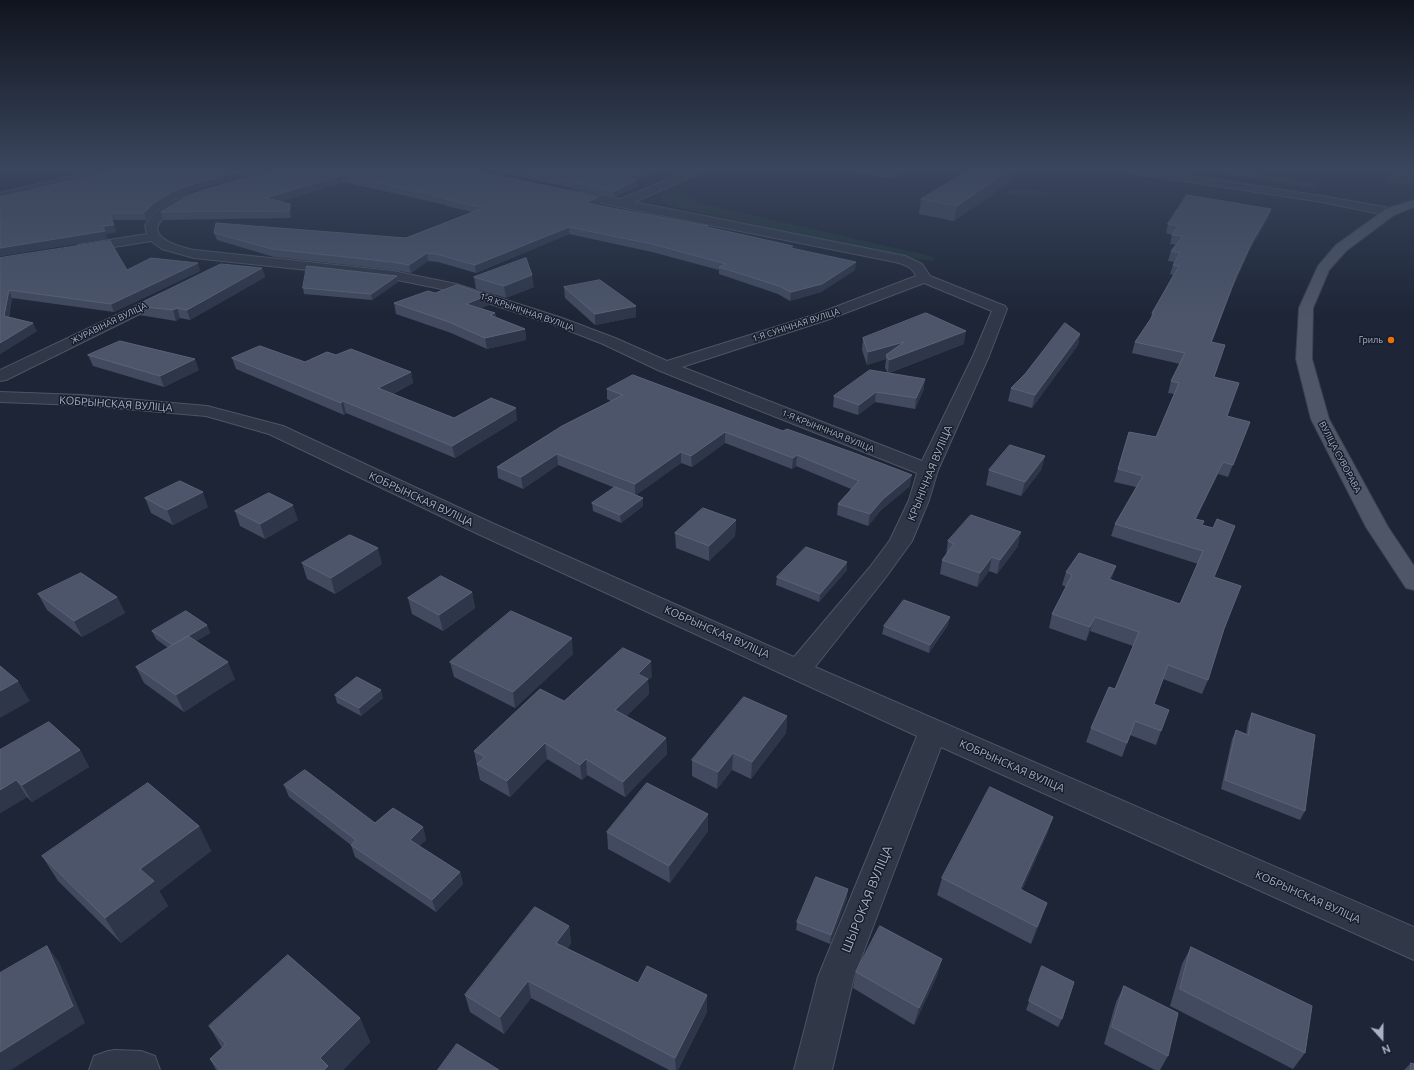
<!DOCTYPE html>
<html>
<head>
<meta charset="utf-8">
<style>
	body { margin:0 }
	#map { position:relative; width:1414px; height:1070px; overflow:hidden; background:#1d2536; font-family:Ubuntu,sans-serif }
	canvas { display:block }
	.north { position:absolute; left:1362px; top:1018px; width:40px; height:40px; -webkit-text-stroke:3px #161d2b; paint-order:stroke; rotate:159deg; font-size:11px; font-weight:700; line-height:16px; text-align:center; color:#aab1c4 }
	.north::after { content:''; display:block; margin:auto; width:14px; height:18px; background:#aab1c4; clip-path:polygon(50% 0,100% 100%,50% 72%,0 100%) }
</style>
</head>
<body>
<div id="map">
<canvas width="1414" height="1070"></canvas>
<div class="north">N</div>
</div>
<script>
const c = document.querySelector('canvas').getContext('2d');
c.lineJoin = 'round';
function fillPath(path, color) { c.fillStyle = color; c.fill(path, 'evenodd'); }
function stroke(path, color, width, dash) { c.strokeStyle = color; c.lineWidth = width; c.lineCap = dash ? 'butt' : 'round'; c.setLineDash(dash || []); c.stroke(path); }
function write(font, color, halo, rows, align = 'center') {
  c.font = font + ' Ubuntu,sans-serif'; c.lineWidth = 3; c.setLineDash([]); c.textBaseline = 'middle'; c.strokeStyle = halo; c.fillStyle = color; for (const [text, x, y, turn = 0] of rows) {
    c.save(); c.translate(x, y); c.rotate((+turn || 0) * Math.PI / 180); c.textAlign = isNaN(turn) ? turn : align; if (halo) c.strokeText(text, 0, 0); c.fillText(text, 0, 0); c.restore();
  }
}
const green = new Path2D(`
	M 1186,169 L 1230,169 L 1273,175 L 1314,184 L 1317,188 Z
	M 1394,169 L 1414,169 L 1414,182 L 1401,186 L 1384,181 Z
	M 1024,189 L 1056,194 C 1038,198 1022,196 1004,194 L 1011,190 Z
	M 673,192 L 689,197 L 695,202 L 934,257 L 934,261 L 896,257 L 674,207 L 662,201 L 661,197 L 664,193 Z`);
const minor = new Path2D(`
	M 101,169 L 120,169 L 119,171 L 0,199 L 0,193 Z
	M 692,169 L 706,169 L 705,171 L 634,202 L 905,256 L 922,264 L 930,276 L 1005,306 L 1007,309 L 989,356 L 938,470 L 929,500 L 912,541 L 886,577 L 815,667 L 1414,927 L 1414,960 L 941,747 L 854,977 L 832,1070 L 794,1070 L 818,977 L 917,736 L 476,533 L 269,434 L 206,416 L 81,405 L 0,402 L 0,392 L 81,395 L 207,406 L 283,426 L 492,523 L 794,657 L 870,567 L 890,540 L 909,500 L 917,473 L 660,371 L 603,344 L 552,324 L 451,291 L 393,279 L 194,258 L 162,249 L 151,241 L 83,252 L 78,251 L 77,248 L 78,245 L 83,244 L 147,234 L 145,226 C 155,207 175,198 196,193 L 200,194 L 202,196 L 200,198 C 159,214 132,236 194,250 L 393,271 L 456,284 L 562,318 L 615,338 L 667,361 L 817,314 L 916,276 C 913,267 903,264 895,262 L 620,207 L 567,195 L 565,193 L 567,191 L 571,190 L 621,199 ZM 924,283 L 992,311 L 973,356 L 922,461 L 682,367 L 827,320 Z
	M 1119,169 L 1145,169 L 1322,196 L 1390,208 L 1394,209 L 1396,212 L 1394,215 L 1390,216 L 1322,202 L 1124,172 Z
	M 163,293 L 168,294 L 170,297 L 168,300 L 6,380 L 0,381 L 0,370 Z
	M 115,1050 L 141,1051 L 155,1056 L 160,1070 L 89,1070 L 94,1056 L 108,1051 Z`);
const major = new Path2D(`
	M 1414,200 L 1414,207 L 1394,215 L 1346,251 L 1329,270 L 1313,308 L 1312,359 L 1329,419 L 1388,527 L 1414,566 L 1414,590 L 1406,588 L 1366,527 L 1311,419 L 1296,359 L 1299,308 L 1318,266 L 1336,245 L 1386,209 Z`);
const wall = new Path2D(`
	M 120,169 L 273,169 L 198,189 L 176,198 L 158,209 L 147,220 L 112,220 L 116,232 L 106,234 L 107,239 L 0,256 L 0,197 L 31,190 Z
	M 282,169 L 599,197 L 600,204 L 597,205 L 708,226 L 708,227 L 793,248 L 855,270 L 821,292 L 790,301 L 778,294 L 719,274 L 719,270 L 652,252 L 569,234 L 476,273 L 438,262 L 428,261 L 411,273 L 393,270 L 274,257 L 217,240 L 214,233 L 406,238 L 473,212 L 446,206 L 446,205 L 343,182 L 279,202 L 290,204 L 291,211 L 291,218 L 163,220 L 161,212 Z
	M 482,169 L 653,169 L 653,175 L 637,181 L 638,187 L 614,197 Z
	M 855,169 L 909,169 L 891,179 L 854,172 Z
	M 1346,169 L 1364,169 L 1363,171 Z
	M 1013,180 L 954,221 L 919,214 L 921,199 Z
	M 1271,209 L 1268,218 L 1249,251 L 1232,289 L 1212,342 L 1214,377 L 1227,416 L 1250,422 L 1228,477 L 1218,474 L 1196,519 L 1204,521 L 1202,525 L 1230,539 L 1214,577 L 1224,629 L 1208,680 L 1202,694 L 1163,679 L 1154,704 L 1161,731 L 1156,745 L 1130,735 L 1122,757 L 1086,742 L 1091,728 L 1115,689 L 1133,646 L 1090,631 L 1086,641 L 1049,628 L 1052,614 L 1066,587 L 1062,585 L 1066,572 L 1112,580 L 1180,604 L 1198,564 L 1111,536 L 1115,524 L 1136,487 L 1114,482 L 1129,432 L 1156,437 L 1174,394 L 1168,393 L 1171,381 L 1180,364 L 1132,353 L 1135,342 L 1150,320 L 1152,313 L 1173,275 L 1170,274 L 1174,262 L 1168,261 L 1171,251 L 1176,245 L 1170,244 L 1172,235 L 1166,233 L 1168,224 Z
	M 0,258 L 127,270 L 200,271 L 114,312 L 12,298 L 9,317 L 37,331 L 0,354 Z
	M 262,268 L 265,277 L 190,320 L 180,318 L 176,321 L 139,315 L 135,306 Z
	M 397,276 L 398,282 L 372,300 L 304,294 L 303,288 Z
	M 474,277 L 534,287 L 506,298 L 476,289 Z
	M 564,287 L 636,306 L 636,317 L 595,325 L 565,298 Z
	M 435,293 L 489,305 L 481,308 L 495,313 L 496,318 L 525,329 L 526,340 L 487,349 L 451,333 L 396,314 L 394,303 Z
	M 1080,334 L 1078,345 L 1032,408 L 1008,401 L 1011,388 Z
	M 863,338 L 964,344 L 889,373 L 924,389 L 915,409 L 875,402 L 858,415 L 833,407 L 834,396 L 888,373 L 885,368 L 886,359 L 867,365 L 862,350 Z
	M 88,355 L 199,370 L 164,387 L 93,366 Z
	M 336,355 L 411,372 L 413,383 L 393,394 L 454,418 L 517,420 L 455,458 L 346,413 L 344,415 L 236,369 L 232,358 L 305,362 Z
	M 607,389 L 910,486 L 881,510 L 868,526 L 837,515 L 838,504 L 851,489 L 796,466 L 792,469 L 725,443 L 692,467 L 681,463 L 636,495 L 643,498 L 643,506 L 621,523 L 593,511 L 592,503 L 615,488 L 558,465 L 523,489 L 498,478 L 497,467 L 611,401 L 607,399 Z
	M 1045,456 L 1041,470 L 1021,496 L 986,485 L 989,470 Z
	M 145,498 L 208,507 L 173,525 L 151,513 Z
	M 235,511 L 298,520 L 265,539 L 240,526 Z
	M 736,520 L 735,536 L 709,561 L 676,548 L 675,533 Z
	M 948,541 L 1018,546 L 997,574 L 989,571 L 977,587 L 940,574 L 942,560 L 946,555 Z
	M 847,562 L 847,570 L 819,602 L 776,585 L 777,577 Z
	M 302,563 L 382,564 L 335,594 L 307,579 Z
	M 472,592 L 475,608 L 443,631 L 412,614 L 408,598 Z
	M 38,594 L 117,597 L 125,613 L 82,637 L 47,610 Z
	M 207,625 L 210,633 L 196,641 L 235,679 L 184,712 L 144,683 L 136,667 L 168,648 L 156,639 L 152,631 Z
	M 948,625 L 929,653 L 882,634 L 884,626 Z
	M 573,654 L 515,708 L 454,677 L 450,662 Z
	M 652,677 L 648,680 L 649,694 L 626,716 L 666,738 L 667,754 L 625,797 L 587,775 L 582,780 L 547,759 L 510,797 L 480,780 L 474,751 L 564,701 Z
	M 335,695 L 383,698 L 361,716 L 337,703 Z
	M 1252,713 L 1305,811 L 1300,820 L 1221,789 L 1232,739 L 1236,730 L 1246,734 L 1248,722 Z
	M 787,716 L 786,733 L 751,779 L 732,770 L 717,789 L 692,776 L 692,760 Z
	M 0,750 L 80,750 L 89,767 L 32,802 L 27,797 L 0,813 Z
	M 284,785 L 375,823 L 423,827 L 426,840 L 419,846 L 460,872 L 463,884 L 436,912 L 355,857 L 351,845 L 289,797 Z
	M 708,814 L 708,831 L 670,883 L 608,849 L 607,832 Z
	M 1053,817 L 1047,834 L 1022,890 L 1041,920 L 1031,944 L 937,895 L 942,878 Z
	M 199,826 L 211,851 L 159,891 L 168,906 L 121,943 L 58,881 L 42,856 Z
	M 847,898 L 830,944 L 796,930 L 797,922 Z
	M 569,926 L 571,943 L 567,949 L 638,983 L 707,1012 L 678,1070 L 669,1070 L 531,998 L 504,1034 L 470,1012 L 465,995 Z
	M 1191,947 L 1305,1053 L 1293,1069 L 1170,1006 L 1182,964 Z
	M 942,959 L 937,976 L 914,1025 L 853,988 L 856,972 Z
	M 1042,966 L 1062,1019 L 1058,1027 L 1026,1010 Z
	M 1124,986 L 1168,1056 L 1160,1070 L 1155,1070 L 1104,1044 L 1116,1002 Z
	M 360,1018 L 370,1042 L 343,1070 L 216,1070 L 210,1059 L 222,1048 L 209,1026 Z
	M 1411,1063 L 1414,1070 L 1404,1070 Z`);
const shadedWall = new Path2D(`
	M 248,169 L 273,169 L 198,189 L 176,198 L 158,209 L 147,220 L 144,213 L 155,202 L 174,191 L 196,183 Z
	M 653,169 L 653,175 L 637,181 L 638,187 L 614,197 L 614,191 L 626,178 Z
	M 892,169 L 909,169 L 891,179 Z
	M 1011,169 L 1015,169 L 1013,180 L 954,221 L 957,206 Z
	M 342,175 L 343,182 L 268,205 L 266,198 Z
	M 599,197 L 600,204 L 587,210 L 586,203 Z
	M 290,204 L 291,211 L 291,218 L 289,211 Z
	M 1271,209 L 1268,218 L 1249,251 L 1232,289 L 1208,353 L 1235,279 L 1252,242 Z
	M 114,225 L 116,232 L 106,234 L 107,239 L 0,256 L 0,248 Z
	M 569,227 L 569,234 L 476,273 L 475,265 Z
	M 427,253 L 428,261 L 411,273 L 409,265 Z
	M 856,262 L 855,270 L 821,292 L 790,301 L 791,292 Z
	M 198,263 L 200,271 L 114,312 L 111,304 Z
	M 262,268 L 265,277 L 190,320 L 187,310 Z
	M 532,275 L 534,287 L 506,298 L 504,286 Z
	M 397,276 L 398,282 L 372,300 L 371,294 Z
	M 9,290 L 12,298 L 7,324 L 4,316 Z
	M 488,295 L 489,305 L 468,314 L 466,304 Z
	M 636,306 L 636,317 L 595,325 L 595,314 Z
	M 177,308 L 180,318 L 176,321 L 173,310 Z
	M 495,313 L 497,324 L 490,315 Z
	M 33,323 L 37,331 L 0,354 L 0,343 Z
	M 525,329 L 526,340 L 487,349 L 485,338 Z
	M 966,331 L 964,344 L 888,373 L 889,360 Z
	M 1080,334 L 1078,345 L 1032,408 L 1035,395 Z
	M 904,342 L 886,355 L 886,359 L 867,365 L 868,352 Z
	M 195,359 L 199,370 L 164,387 L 160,376 Z
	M 411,372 L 413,383 L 381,400 L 378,388 Z
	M 925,379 L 924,389 L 915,409 L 916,398 Z
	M 876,392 L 875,402 L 858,415 L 859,405 Z
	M 343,401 L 346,413 L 344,415 L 341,403 Z
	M 516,408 L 517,420 L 455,458 L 452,446 Z
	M 725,432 L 725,443 L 692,467 L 691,456 Z
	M 681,452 L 681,463 L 635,496 L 635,484 Z
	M 557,454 L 558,465 L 523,489 L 521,477 Z
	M 797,455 L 796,466 L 792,469 L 793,458 Z
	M 1045,456 L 1041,470 L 1021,496 L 1025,482 Z
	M 1223,462 L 1218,474 L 1190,532 L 1195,519 Z
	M 912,475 L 910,486 L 881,510 L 868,526 L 870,514 L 883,499 Z
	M 203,492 L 208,507 L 173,525 L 167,510 Z
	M 643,498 L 643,506 L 621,523 L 620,515 Z
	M 293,505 L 298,520 L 265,539 L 260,524 Z
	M 736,520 L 735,536 L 709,561 L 709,546 Z
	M 1021,532 L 1018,546 L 997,574 L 1000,560 Z
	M 378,548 L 382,564 L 335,594 L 331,578 Z
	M 992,557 L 989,571 L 977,587 L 980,573 Z
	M 847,562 L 847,570 L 819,602 L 820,594 Z
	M 1116,566 L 1112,579 L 1105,592 L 1109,579 Z
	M 472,592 L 475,608 L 443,631 L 439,615 Z
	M 117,597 L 125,613 L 82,637 L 74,621 Z
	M 950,617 L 948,625 L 929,653 L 930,645 Z
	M 1095,617 L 1090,631 L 1086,641 L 1090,627 Z
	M 207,625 L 210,633 L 176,653 L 173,645 Z
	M 572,638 L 573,654 L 515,708 L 513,692 Z
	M 651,661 L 652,677 L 648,680 L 649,694 L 617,726 L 615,710 L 638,674 Z
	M 228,662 L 235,679 L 184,712 L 176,695 Z
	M 18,681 L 30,701 L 0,718 L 0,691 Z
	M 381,690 L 383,698 L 361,716 L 359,708 Z
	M 787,716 L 786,733 L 751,779 L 752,762 Z
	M 666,738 L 667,754 L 625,797 L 623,782 Z
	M 545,743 L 547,759 L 510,797 L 507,781 Z
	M 80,750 L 89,767 L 32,802 L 22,785 Z
	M 733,753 L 732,770 L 717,789 L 718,772 Z
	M 586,759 L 587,775 L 582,780 L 580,765 Z
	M 16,780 L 27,797 L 0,813 L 0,790 Z
	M 708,814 L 708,831 L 670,883 L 669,866 Z
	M 1053,817 L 1047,834 L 1015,906 L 1020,889 Z
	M 199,826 L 211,851 L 159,891 L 168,906 L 121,943 L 105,918 L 140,869 Z
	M 423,827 L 426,840 L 413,852 L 410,840 Z
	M 460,872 L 463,884 L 436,912 L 432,900 Z
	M 848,889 L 847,898 L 830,944 L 831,935 Z
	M 1047,903 L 1041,920 L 1031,944 L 1037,927 Z
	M 569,926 L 571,943 L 559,960 L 556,943 Z
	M 47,946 L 59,962 L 85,1023 L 11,1070 L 0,1070 L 0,1052 Z
	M 942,959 L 937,976 L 914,1025 L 919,1008 Z
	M 528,981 L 531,998 L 504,1034 L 500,1017 Z
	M 707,995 L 707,1012 L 678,1070 L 676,1070 L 675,1058 Z
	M 360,1018 L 370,1042 L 343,1070 L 324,1070 L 320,1058 Z`);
const building = new Path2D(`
	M 120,169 L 248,169 L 196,183 L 174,191 L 155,202 L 144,213 L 109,213 L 114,225 L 102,226 L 105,231 L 0,248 L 0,197 L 31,190 Z
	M 282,169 L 468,169 L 599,197 L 586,203 L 708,226 L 707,227 L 744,235 L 793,246 L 791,248 L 856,262 L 822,284 L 791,292 L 779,286 L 719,267 L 726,264 L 652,244 L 569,227 L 475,265 L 436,254 L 427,253 L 409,265 L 392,262 L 272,249 L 214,233 L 216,223 L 406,238 L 483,208 L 445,199 L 446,198 L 342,175 L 266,198 L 290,204 L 289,211 L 161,212 L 186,197 L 203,190 L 241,179 Z
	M 511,169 L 652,169 L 626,178 L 637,180 L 614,191 Z
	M 970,169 L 1011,169 L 957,206 L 921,199 Z
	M 1187,195 L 1271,209 L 1252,242 L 1235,279 L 1211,342 L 1225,345 L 1214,377 L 1239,383 L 1227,416 L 1250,422 L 1233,465 L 1223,462 L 1195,519 L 1204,521 L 1202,525 L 1213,528 L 1217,519 L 1235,526 L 1214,577 L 1241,586 L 1224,629 L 1208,680 L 1168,665 L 1154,704 L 1169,710 L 1161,731 L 1135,721 L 1127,743 L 1091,728 L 1109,687 L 1115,689 L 1139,632 L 1095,617 L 1090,627 L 1052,614 L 1072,575 L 1066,572 L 1079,553 L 1116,566 L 1109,579 L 1180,604 L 1203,551 L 1115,524 L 1143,476 L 1118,469 L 1129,432 L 1156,437 L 1179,383 L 1171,381 L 1185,353 L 1135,342 L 1154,314 L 1152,313 L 1179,266 L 1173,265 L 1180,253 L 1171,251 L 1183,236 L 1172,235 L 1178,226 L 1168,224 Z
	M 110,241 L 127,270 L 151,258 L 198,263 L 111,304 L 9,290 L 4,316 L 33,323 L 0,343 L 0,258 Z
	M 526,258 L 532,275 L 504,286 L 474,277 Z
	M 221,264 L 262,268 L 187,310 L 177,308 L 173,310 L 135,306 Z
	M 307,266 L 397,276 L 371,294 L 303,288 Z
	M 600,280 L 636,306 L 595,314 L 564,287 Z
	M 457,285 L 488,295 L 466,304 L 495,313 L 490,315 L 525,329 L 485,338 L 449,322 L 394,303 L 428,291 L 435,293 Z
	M 926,313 L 966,331 L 889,360 L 886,355 L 904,342 L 868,352 L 863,338 Z
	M 1065,323 L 1080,334 L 1035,395 L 1011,388 L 1025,374 Z
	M 120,341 L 195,359 L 160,376 L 88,355 Z
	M 260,346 L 305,362 L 327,352 L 336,355 L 351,349 L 411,372 L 378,388 L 454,418 L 491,398 L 516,408 L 452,446 L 343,401 L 341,403 L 232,358 Z
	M 870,370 L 925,379 L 916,398 L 876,392 L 859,405 L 834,396 Z
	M 633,375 L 783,431 L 787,429 L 857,454 L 912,475 L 883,499 L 870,514 L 838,504 L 859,481 L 797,455 L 793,458 L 725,432 L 691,456 L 681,452 L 635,484 L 557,454 L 521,477 L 497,467 L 562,426 L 623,395 L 607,389 Z
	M 1010,445 L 1045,456 L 1025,482 L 989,470 Z
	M 180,481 L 203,492 L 167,510 L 145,498 Z
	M 615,487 L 643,498 L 620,515 L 592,503 Z
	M 269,493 L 293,505 L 260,524 L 235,511 Z
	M 703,508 L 736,520 L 709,546 L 675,533 Z
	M 971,515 L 1021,532 L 1000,560 L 992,557 L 980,573 L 942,560 L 954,544 L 948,541 Z
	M 350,535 L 378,548 L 331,578 L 302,563 Z
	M 806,547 L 847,562 L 820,594 L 777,577 Z
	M 81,573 L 117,597 L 74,621 L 38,594 Z
	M 441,576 L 472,592 L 439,615 L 408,598 Z
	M 904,600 L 950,617 L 930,645 L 884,626 Z
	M 186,611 L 207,625 L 173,645 L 152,631 Z
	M 511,611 L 572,638 L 513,692 L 450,662 Z
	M 188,636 L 228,662 L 176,695 L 136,667 Z
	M 623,648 L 651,661 L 638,674 L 648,679 L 615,710 L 666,738 L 623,782 L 586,759 L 580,765 L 545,743 L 507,781 L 477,764 L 485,757 L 474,751 L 540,689 L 564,701 Z
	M 0,666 L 18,681 L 0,691 Z
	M 357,677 L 381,690 L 359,708 L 335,695 Z
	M 744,697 L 787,716 L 752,762 L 733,753 L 718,772 L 692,760 Z
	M 1252,713 L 1315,735 L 1305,811 L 1225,780 L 1236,730 L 1248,735 Z
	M 49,722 L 80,750 L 22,785 L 16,780 L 0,790 L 0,750 Z
	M 305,770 L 375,823 L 393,808 L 423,827 L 410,840 L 460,872 L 432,900 L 351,845 L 356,840 L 284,785 Z
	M 148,783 L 199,826 L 140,869 L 154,881 L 105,918 L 42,856 Z
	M 647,783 L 708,814 L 669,866 L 607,832 Z
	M 990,787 L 1053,817 L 1020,889 L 1047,903 L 1037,927 L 942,878 Z
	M 816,877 L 848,889 L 831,935 L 797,922 Z
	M 535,907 L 569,926 L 556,943 L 638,983 L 647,966 L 707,995 L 675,1058 L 528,981 L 500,1017 L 465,995 Z
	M 880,926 L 942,959 L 919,1008 L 856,972 Z
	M 47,946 L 73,1006 L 0,1052 L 0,973 Z
	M 1191,947 L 1312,1006 L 1305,1053 L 1180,989 Z
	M 288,955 L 360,1018 L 320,1058 L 328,1066 L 324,1070 L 220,1070 L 210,1059 L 226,1044 L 209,1026 Z
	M 1042,966 L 1074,982 L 1062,1019 L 1029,1001 Z
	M 1124,986 L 1178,1013 L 1168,1056 L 1112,1027 Z
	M 457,1044 L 499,1070 L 438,1070 Z
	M 1411,1063 L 1414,1064 L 1414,1070 L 1411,1070 Z`);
const markers = [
	[1391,340,4,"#e8710a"]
];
const farStreetnames = [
	["1-Я КРЫНІЧНАЯ ВУЛІЦА",527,312,19],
	["ЖУРАВІНАЯ ВУЛІЦА",109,323,-26],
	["1-Я СУНІЧНАЯ ВУЛІЦА",796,325,-18],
	["1-Я КРЫНІЧНАЯ ВУЛІЦА",828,431,22],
	["ВУЛІЦА СУВОРАВА",1340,457,62]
];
const farPoinames = [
	["Гриль",1383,340]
];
const streetNames = [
	["КОБРЫНСКАЯ ВУЛІЦА",116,404,4],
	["КРЫНІЧНАЯ ВУЛІЦА",930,473,-68],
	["КОБРЫНСКАЯ ВУЛІЦА",421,499,25],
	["КОБРЫНСКАЯ ВУЛІЦА",717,632,24],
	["КОБРЫНСКАЯ ВУЛІЦА",1012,766,24],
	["КОБРЫНСКАЯ ВУЛІЦА",1308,897,24]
];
const nearStreetnames = [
	["ШЫРОКАЯ ВУЛІЦА",867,899,-68]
];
fillPath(green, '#1f3237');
stroke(minor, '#4e5465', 2);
stroke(major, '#3a4050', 2);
fillPath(minor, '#303747');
fillPath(major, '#4e5667');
fillPath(wall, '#414a5f');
fillPath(shadedWall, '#2e364a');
fillPath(building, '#4c556a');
stroke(building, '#5b6378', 1);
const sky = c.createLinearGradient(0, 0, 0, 319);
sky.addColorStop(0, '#10141e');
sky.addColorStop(0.53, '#3a465d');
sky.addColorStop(1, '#3a465d00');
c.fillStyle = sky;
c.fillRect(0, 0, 1414, 319);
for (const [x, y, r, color] of markers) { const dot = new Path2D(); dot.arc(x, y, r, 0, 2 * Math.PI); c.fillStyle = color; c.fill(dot); stroke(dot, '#161d2b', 1.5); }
write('9px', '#aab1c4', '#161d2b', farStreetnames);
write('9px', '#aab1c4', '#161d2b', farPoinames, 'right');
write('11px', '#aab1c4', '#161d2b', streetNames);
write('13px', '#aab1c4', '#161d2b', nearStreetnames);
</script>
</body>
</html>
